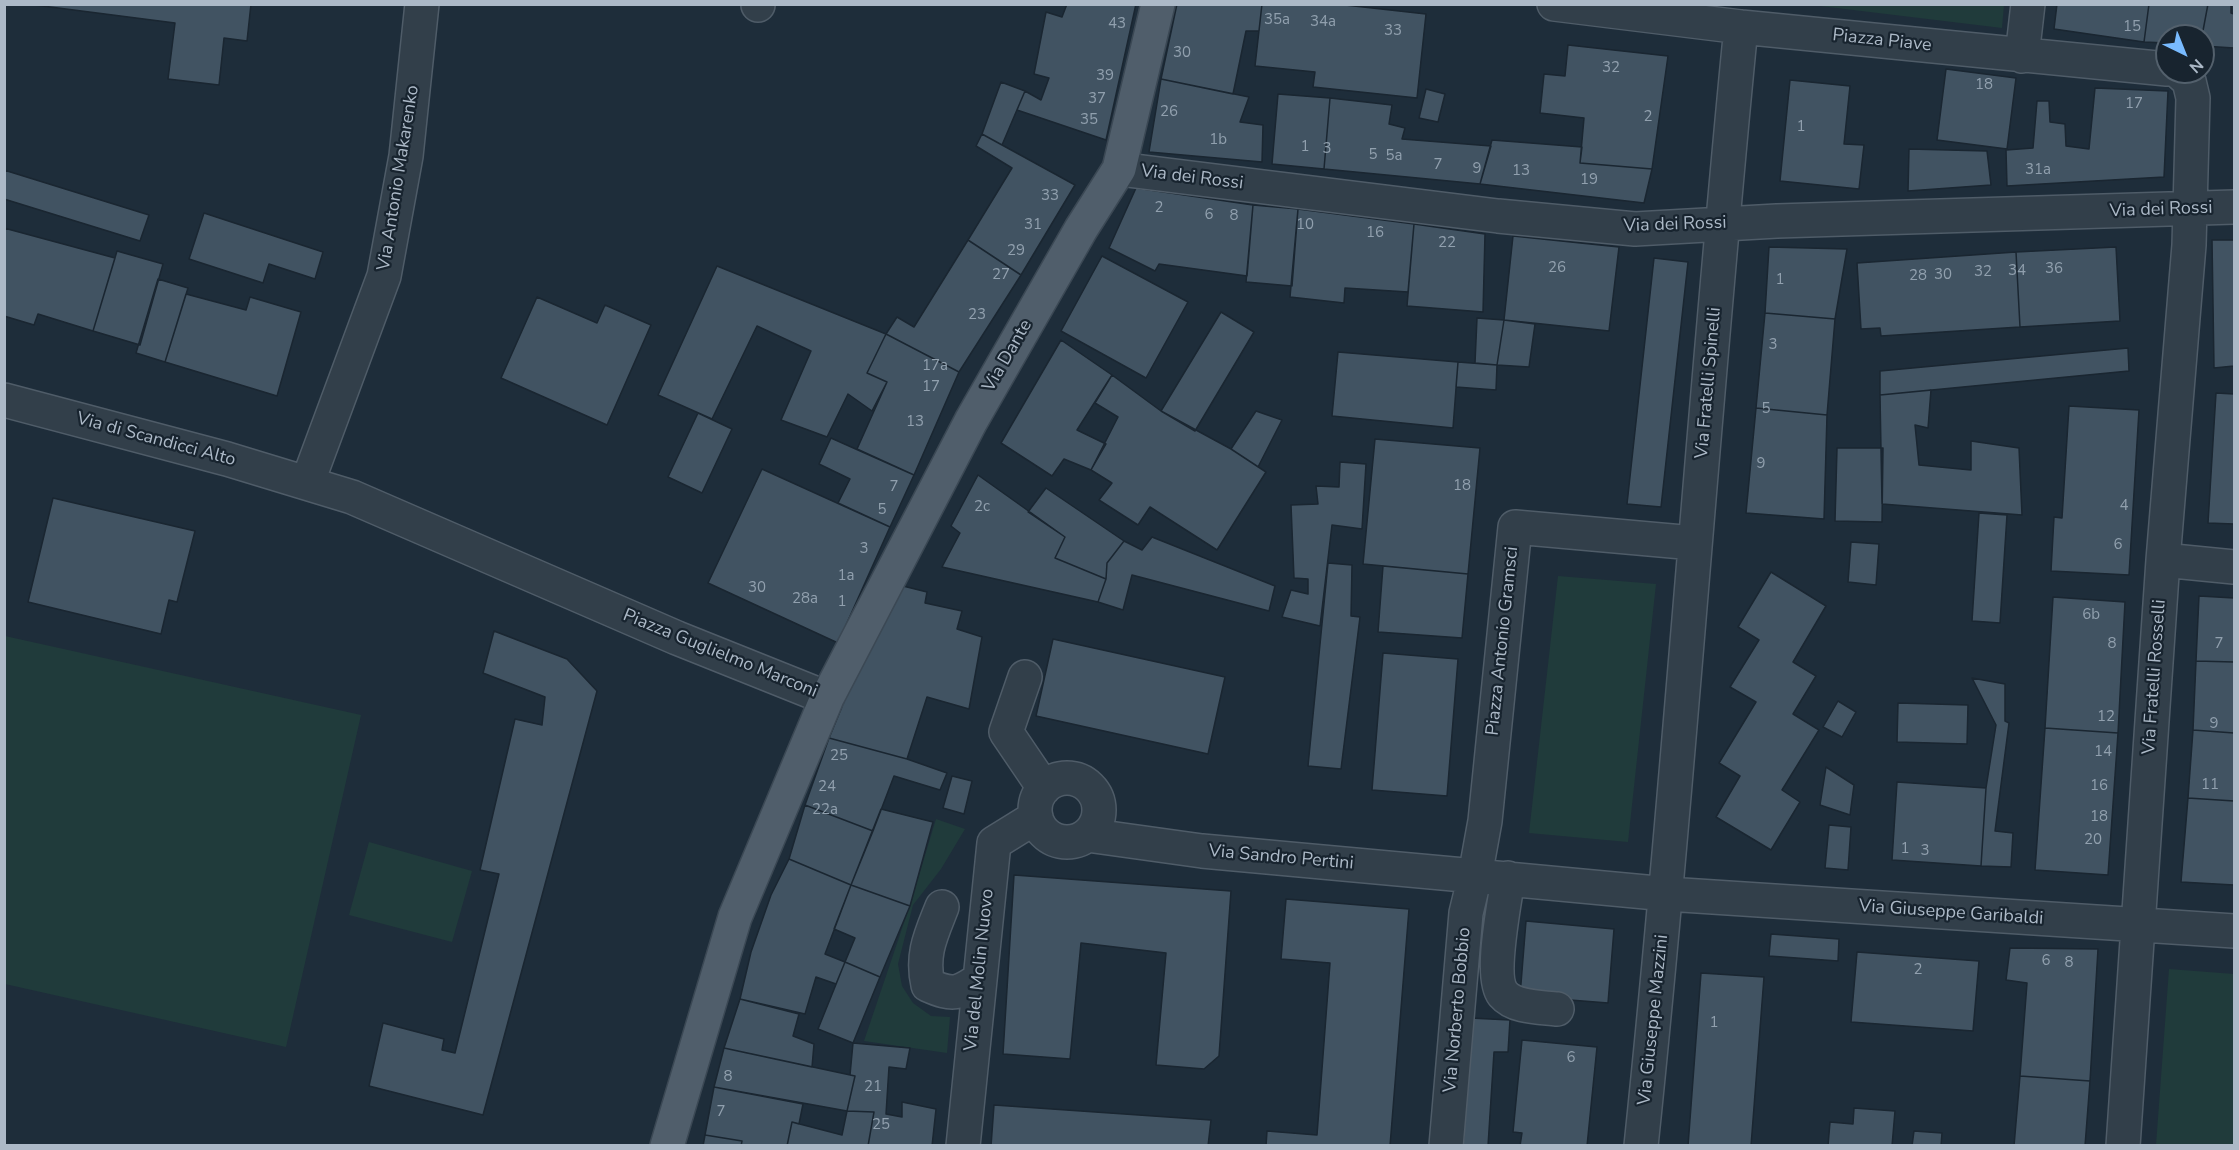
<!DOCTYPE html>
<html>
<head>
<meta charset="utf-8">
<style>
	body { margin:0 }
	#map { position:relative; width:2239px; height:1150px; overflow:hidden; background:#1e2d3a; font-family:"Nunito Sans",sans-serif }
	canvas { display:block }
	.frame { position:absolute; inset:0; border:6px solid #acb9c7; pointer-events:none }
	.north { position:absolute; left:2155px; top:24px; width:60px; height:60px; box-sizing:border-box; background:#18242f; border:2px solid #53606c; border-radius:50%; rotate:137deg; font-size:16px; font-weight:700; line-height:24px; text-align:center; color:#acb9c7 }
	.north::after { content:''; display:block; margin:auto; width:21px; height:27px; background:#79bbff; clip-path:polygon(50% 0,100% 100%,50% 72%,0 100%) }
</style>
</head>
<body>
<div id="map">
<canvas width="2239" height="1150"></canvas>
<div class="frame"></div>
<div class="north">N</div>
</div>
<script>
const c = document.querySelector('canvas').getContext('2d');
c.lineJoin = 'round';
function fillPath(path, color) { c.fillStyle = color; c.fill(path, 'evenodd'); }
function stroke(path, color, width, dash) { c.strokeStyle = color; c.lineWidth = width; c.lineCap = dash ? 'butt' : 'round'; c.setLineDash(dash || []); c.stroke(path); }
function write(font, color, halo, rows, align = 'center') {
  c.font = font + ' "Nunito Sans",sans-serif'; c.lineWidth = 4.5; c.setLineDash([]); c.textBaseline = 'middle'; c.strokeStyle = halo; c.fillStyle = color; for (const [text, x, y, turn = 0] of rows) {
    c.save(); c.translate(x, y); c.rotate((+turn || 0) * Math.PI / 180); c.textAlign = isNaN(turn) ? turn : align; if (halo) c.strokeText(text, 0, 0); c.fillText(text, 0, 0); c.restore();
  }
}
const green = new Path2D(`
	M 1812,5 L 2004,5 L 2002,28 Z
	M 1558,576 L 1656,584 L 1628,842 L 1529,833 Z
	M 5,636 L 361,715 L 286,1047 L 5,984 Z
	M 936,819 L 965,829 L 941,869 L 913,905 L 898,964 L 902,986 L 913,1003 L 931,1016 L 950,1017 L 947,1053 L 864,1041 L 910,905 Z
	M 369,842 L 472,871 L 452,942 L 349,915 Z
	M 2169,969 L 2234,974 L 2234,1145 L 2156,1145 Z`);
const building = new Path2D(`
	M 27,4 L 251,4 L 247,41 L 224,38 L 219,85 L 168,79 L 175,23 Z
	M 1067,4 L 1136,4 L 1106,140 L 1017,110 L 1025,91 L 1041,100 L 1049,78 L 1034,74 L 1046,12 L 1062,17 Z
	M 1177,4 L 1262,4 L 1259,31 L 1246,31 L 1233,94 L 1161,79 Z
	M 1262,4 L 1336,4 L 1426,14 L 1417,98 L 1313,87 L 1315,72 L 1255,66 Z
	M 2057,4 L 2149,4 L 2144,42 L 2054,29 Z
	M 2149,4 L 2208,4 L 2202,36 L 2167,36 L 2167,43 L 2144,42 Z
	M 2208,4 L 2231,4 L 2231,13 L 2234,14 L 2234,48 L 2203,46 L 2202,36 Z
	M 1568,45 L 1668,56 L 1652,169 L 1580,163 L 1584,118 L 1540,113 L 1544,74 L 1565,76 Z
	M 1946,69 L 2016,78 L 2007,149 L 1937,140 Z
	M 1161,79 L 1249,97 L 1240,122 L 1263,125 L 1262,162 L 1149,152 Z
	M 1790,80 L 1850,86 L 1844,144 L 1864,145 L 1859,189 L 1780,181 Z
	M 1001,82 L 1025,91 L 1002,145 L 982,134 Z
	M 2095,88 L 2168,91 L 2164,177 L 2007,186 L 2006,150 L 2033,148 L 2037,101 L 2049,101 L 2050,122 L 2065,124 L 2066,146 L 2089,149 Z
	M 1426,89 L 1445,94 L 1438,122 L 1419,118 Z
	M 1278,94 L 1330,98 L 1324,169 L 1272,164 Z
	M 1330,98 L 1392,105 L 1389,124 L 1405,128 L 1402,139 L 1491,146 L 1480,184 L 1324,169 Z
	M 982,134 L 1075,185 L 1021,275 L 968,240 L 1012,168 L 976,146 Z
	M 1492,140 L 1582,147 L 1580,163 L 1652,169 L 1644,203 L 1480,184 Z
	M 1909,149 L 1987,151 L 1991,185 L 1908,191 Z
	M 4,170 L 149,215 L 140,241 L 4,199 Z
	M 1136,188 L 1253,205 L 1247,276 L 1159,264 L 1155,271 L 1109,248 Z
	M 1253,205 L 1298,209 L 1292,286 L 1246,282 Z
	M 1298,209 L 1414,224 L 1408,292 L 1345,288 L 1344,303 L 1290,297 Z
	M 204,213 L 323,252 L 315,279 L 269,264 L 263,283 L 189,259 Z
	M 1414,224 L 1485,234 L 1483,312 L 1407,306 Z
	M 4,228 L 115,258 L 93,331 L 38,314 L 34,325 L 4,316 Z
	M 1513,236 L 1619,247 L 1609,331 L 1504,320 Z
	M 968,240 L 1021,275 L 959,372 L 886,334 L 897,317 L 914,327 Z
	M 2212,240 L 2234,240 L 2234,366 L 2214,368 Z
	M 1769,247 L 1847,249 L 1835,319 L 1765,313 Z
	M 2116,247 L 2120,321 L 2020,327 L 2016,252 Z
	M 117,251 L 163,264 L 140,345 L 93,331 Z
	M 2016,252 L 2020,327 L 1881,336 L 1880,328 L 1861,329 L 1857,263 Z
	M 1102,256 L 1188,302 L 1146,378 L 1061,331 Z
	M 1654,258 L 1688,262 L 1661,507 L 1627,504 Z
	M 717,266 L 886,334 L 867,373 L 887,382 L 872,411 L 848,394 L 827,437 L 781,420 L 811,351 L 757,326 L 712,419 L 658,395 Z
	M 158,279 L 188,288 L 165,362 L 136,353 Z
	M 186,294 L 246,310 L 250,297 L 301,312 L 277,396 L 165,362 Z
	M 537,297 L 597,323 L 605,305 L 651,325 L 607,425 L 501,378 Z
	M 1221,312 L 1254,332 L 1195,431 L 1161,411 Z
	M 1765,313 L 1835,319 L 1827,415 L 1756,408 Z
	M 1477,318 L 1504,320 L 1497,365 L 1475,363 Z
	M 1504,320 L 1535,324 L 1529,367 L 1497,365 Z
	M 886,334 L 959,372 L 914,475 L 857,449 L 887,382 L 867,373 Z
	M 1061,340 L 1112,375 L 1077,430 L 1106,444 L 1091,470 L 1064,459 L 1052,476 L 1001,443 Z
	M 2128,348 L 2129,371 L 1880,395 L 1880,371 Z
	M 1338,352 L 1458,362 L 1453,428 L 1332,416 Z
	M 1458,362 L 1497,365 L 1496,390 L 1456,387 Z
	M 1112,375 L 1161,411 L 1231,449 L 1266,472 L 1217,550 L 1150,507 L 1138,525 L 1099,500 L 1112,483 L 1091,470 L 1118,417 L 1095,403 Z
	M 1931,390 L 1928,428 L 1915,425 L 1919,465 L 1971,470 L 1971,441 L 2019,448 L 2022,515 L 1882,504 L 1880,395 Z
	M 2216,393 L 2234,394 L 2234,524 L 2208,523 Z
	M 2069,406 L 2139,410 L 2129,575 L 2051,571 L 2054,517 L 2062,518 Z
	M 1756,408 L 1827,415 L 1824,519 L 1746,513 Z
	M 1256,411 L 1282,420 L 1258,467 L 1231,449 Z
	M 698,413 L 732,429 L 702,493 L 668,477 Z
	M 831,438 L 914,475 L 890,527 L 838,503 L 850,479 L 819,464 Z
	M 1375,439 L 1480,448 L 1468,574 L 1363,564 Z
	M 1837,448 L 1883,448 L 1882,522 L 1835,521 Z
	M 1340,462 L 1366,464 L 1362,529 L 1332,525 L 1320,626 L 1282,617 L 1291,590 L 1308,594 L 1308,579 L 1294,578 L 1291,505 L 1318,504 L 1316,486 L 1339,487 Z
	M 762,469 L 890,527 L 838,643 L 708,583 Z
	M 978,475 L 1065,537 L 1055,558 L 1106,579 L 1098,602 L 942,567 L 960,533 L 951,526 Z
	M 1046,488 L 1124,541 L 1107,563 L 1106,579 L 1055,558 L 1065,537 L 1028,512 Z
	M 53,498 L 195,531 L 177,602 L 169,600 L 161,634 L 28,602 Z
	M 1979,513 L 2007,515 L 2000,623 L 1972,621 Z
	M 1152,537 L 1275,586 L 1269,611 L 1132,575 L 1123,610 L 1098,602 L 1106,579 L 1107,563 L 1124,541 L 1142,550 Z
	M 1851,542 L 1879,544 L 1876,585 L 1848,582 Z
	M 1328,563 L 1352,565 L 1351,616 L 1360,617 L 1341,769 L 1308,766 Z
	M 1383,566 L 1468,574 L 1462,638 L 1378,632 Z
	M 1771,572 L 1826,606 L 1793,662 L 1816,676 L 1793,714 L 1819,730 L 1782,790 L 1800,802 L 1771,850 L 1716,817 L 1740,776 L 1719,763 L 1756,702 L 1730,687 L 1759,640 L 1738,627 Z
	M 899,585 L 927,592 L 925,603 L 962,611 L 957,629 L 982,637 L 969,709 L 927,697 L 907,759 L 829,738 L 881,612 Z
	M 2199,596 L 2234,598 L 2234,662 L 2196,661 Z
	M 2053,597 L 2125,602 L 2118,733 L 2045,728 Z
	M 494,631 L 567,659 L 597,691 L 483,1115 L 369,1086 L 383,1023 L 444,1039 L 442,1050 L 455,1053 L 499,874 L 480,870 L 515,719 L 542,725 L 545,697 L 483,673 Z
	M 1053,639 L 1225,677 L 1208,754 L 1036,716 Z
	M 1383,653 L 1458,659 L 1447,796 L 1372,790 Z
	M 2196,661 L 2234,662 L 2234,733 L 2193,730 Z
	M 1972,678 L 2005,684 L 2005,721 L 2009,723 L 1995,831 L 2013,833 L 2011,867 L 1981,866 L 1986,788 L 1996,725 Z
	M 1838,701 L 1856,712 L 1842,737 L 1823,727 Z
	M 1898,703 L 1968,705 L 1967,744 L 1897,742 Z
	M 2045,728 L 2118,733 L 2108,875 L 2035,870 Z
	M 2193,730 L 2234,733 L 2234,801 L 2188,798 Z
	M 829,738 L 907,759 L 947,773 L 940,790 L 894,776 L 873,831 L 805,805 Z
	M 1826,767 L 1854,785 L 1850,815 L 1820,805 Z
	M 952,776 L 972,781 L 964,814 L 943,808 Z
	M 1897,782 L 1986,788 L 1981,866 L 1892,860 Z
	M 2188,798 L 2234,801 L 2234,885 L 2181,882 Z
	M 805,805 L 873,831 L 851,885 L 789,859 Z
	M 881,809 L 933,822 L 910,906 L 851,885 Z
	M 1829,825 L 1851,827 L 1848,870 L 1825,868 Z
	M 789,859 L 851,885 L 825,954 L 845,962 L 836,984 L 816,977 L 805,1014 L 740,999 L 751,952 L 771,895 Z
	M 1014,875 L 1231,891 L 1219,1056 L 1204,1069 L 1156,1065 L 1166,953 L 1081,943 L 1070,1059 L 1003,1054 Z
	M 851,885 L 910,906 L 880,977 L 845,962 L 855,938 L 834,929 Z
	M 1286,899 L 1409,909 L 1390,1146 L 1266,1146 L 1267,1131 L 1317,1135 L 1330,963 L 1281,959 Z
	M 1526,921 L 1614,929 L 1608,1003 L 1520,996 Z
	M 1771,934 L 1839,939 L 1838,961 L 1769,956 Z
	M 2010,948 L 2098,949 L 2090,1081 L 2020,1076 L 2027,983 L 2006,980 Z
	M 1857,952 L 1979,961 L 1973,1031 L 1851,1022 Z
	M 845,962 L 880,977 L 853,1043 L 818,1029 Z
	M 1701,973 L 1764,977 L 1751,1146 L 1688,1146 Z
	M 740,999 L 799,1014 L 793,1036 L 814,1044 L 812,1067 L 724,1048 Z
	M 1470,1018 L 1510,1020 L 1508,1052 L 1494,1052 L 1488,1146 L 1463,1146 Z
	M 1522,1040 L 1597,1047 L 1587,1146 L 1520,1146 L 1522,1133 L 1513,1132 Z
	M 853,1043 L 910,1048 L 906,1069 L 889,1067 L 886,1114 L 902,1117 L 902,1102 L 936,1109 L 932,1146 L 868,1146 L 874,1112 L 847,1111 L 855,1076 L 850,1075 Z
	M 724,1048 L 855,1076 L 847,1111 L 714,1087 Z
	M 2020,1076 L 2090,1081 L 2085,1146 L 2014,1146 Z
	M 714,1087 L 803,1104 L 799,1124 L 792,1122 L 787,1146 L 741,1146 L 742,1141 L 705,1135 Z
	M 994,1105 L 1211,1120 L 1208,1146 L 991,1146 Z
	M 1854,1108 L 1895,1111 L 1892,1146 L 1828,1146 L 1830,1122 L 1853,1124 Z
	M 847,1111 L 874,1112 L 868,1146 L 787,1146 L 792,1122 L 842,1135 Z
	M 1914,1131 L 1942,1133 L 1941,1146 L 1912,1146 Z
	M 705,1135 L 742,1141 L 741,1146 L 703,1146 Z`);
const minor = new Path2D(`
	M 1554,4 L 1741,27 L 2167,69
	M 758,5 L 758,4
	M 2022,56 L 2028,4
	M 1119,169 L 1498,216 L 1635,229 L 1777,221 L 2234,207
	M 4,400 L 227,459 L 352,497 L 677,638 L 827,698
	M 308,481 L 384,276 L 406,156 L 422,4
	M 1694,543 L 1515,527 L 1485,821 L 1475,876 L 1667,894 L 2234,931
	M 2163,560 L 2234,567
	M 1025,677 L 1006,732 L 1044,788
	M1035 810a32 32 0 1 1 64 0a32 32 0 1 1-64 0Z
	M 1087,835 L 1202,851 L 1475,876 L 1466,913 L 1446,1146
	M 1508,878 C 1505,902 1489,976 1503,994 C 1515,1008 1540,1007 1557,1009
	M 942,907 C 931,935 921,954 928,985 C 953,996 959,994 980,979
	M 963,1146 L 994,843 L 1036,817
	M 1641,1146 C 1680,773 1704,399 1741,27
	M 2123,1146 L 2163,560 L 2189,245 L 2193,98 L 2189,81 L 2179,72`);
const major = new Path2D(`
	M 667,1146 L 735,917 L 827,698 L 971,421 L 1081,229 L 1119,169 L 1158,4`);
const numberNames = [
	["35a",1277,20],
	["34a",1323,22],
	["43",1117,24],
	["15",2132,27],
	["33",1393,31],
	["30",1182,53],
	["32",1611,68],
	["39",1105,76],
	["18",1984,85],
	["37",1097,99],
	["17",2134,104],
	["26",1169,112],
	["2",1648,117],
	["35",1089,120],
	["1",1801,127],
	["1b",1218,140],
	["1",1305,147],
	["3",1327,149],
	["5",1373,155],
	["5a",1394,156],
	["7",1438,165],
	["9",1477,169],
	["31a",2038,170],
	["13",1521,171],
	["19",1589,180],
	["33",1050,196],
	["2",1159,208],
	["6",1209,215],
	["8",1234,216],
	["31",1033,225],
	["10",1305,225],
	["16",1375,233],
	["22",1447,243],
	["29",1016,251],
	["26",1557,268],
	["36",2054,269],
	["34",2017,271],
	["32",1983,272],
	["27",1001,275],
	["30",1943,275],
	["28",1918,276],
	["1",1780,280],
	["23",977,315],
	["3",1773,345],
	["17a",935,366],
	["17",931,387],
	["5",1766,409],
	["13",915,422],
	["9",1761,464],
	["18",1462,486],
	["7",894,487],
	["4",2124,506],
	["2c",982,507],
	["5",882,510],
	["6",2118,545],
	["3",864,549],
	["1a",846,576],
	["30",757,588],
	["28a",805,599],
	["1",842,602],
	["6b",2091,615],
	["8",2112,644],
	["7",2219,644],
	["12",2106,717],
	["9",2214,724],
	["14",2103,752],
	["25",839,756],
	["11",2210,785],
	["16",2099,786],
	["24",827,787],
	["22a",825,810],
	["18",2099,817],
	["20",2093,840],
	["1",1905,849],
	["3",1925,851],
	["6",2046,961],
	["8",2069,963],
	["2",1918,970],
	["1",1714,1023],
	["6",1571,1058],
	["8",728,1077],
	["21",873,1087],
	["7",721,1112],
	["25",881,1125]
];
const streetNames = [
	["Piazza Piave",1882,41,6],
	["Via Antonio Makarenko",399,178,-81],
	["Via dei Rossi",1192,178,7],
	["Via dei Rossi",2161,210,-2],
	["Via dei Rossi",1675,225,-2],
	["Via Dante",1008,356,-60],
	["Via Fratelli Spinelli",1709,383,-85],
	["Via di Scandicci Alto",156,440,15],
	["Piazza Antonio Gramsci",1503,641,-84],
	["Piazza Guglielmo Marconi",720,654,22],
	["Via Fratelli Rosselli",2155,677,-86],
	["Via Sandro Pertini",1281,858,5],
	["Via Giuseppe Garibaldi",1951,913,4],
	["Via del Molin Nuovo",980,970,-84],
	["Via Norberto Bobbio",1458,1010,-85],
	["Via Giuseppe Mazzini",1654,1020,-84]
];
fillPath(green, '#203b3b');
fillPath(building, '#415362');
stroke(building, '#1a2631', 1.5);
stroke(minor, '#4f5c68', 36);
stroke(major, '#3b4854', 36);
stroke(minor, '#323f4a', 33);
stroke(major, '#505e6b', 33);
write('15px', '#91a0ae', null, numberNames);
write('18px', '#acb9c7', '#18242f', streetNames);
</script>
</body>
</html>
